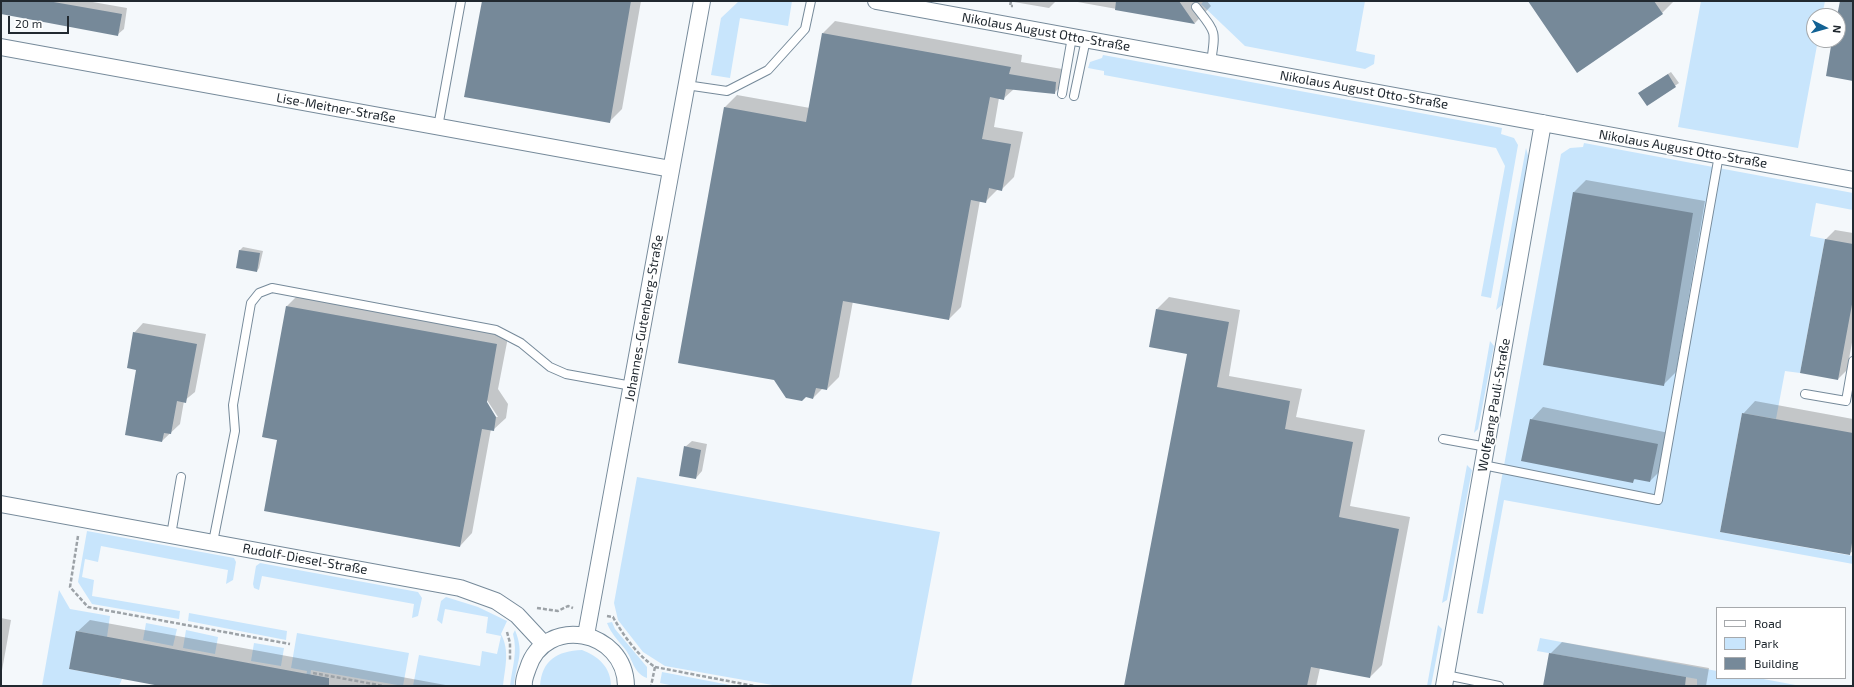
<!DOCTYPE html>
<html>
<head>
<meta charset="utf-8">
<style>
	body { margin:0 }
	#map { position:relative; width:1854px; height:687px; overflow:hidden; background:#f4f8fb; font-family:"Exo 2",sans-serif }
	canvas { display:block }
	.frame { position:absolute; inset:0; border:2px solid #212930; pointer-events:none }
	.legend { position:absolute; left:1716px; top:607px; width:130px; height:72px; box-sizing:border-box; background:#fff; border:1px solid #a6a9ac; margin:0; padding:5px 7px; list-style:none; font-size:12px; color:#212930 }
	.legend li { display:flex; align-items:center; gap:8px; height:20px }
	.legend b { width:20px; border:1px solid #a6a9ac }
	.north { position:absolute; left:1806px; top:8px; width:40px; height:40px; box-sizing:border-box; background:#fff; border:1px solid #a6a9ac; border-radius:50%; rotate:96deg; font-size:11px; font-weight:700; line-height:16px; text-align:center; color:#212930 }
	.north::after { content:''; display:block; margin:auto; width:14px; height:18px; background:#126294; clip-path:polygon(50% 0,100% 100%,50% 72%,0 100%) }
	.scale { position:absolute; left:8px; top:16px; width:61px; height:18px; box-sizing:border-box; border:2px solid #212930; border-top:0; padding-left:5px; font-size:12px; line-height:14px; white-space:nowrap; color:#212930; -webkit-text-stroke:3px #fff; paint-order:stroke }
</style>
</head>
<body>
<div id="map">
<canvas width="1854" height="687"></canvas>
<div class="frame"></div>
<ul class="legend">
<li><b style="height:5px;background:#fff"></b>Road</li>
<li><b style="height:11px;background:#c8e5fc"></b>Park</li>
<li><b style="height:11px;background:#768999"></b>Building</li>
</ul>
<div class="north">N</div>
<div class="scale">20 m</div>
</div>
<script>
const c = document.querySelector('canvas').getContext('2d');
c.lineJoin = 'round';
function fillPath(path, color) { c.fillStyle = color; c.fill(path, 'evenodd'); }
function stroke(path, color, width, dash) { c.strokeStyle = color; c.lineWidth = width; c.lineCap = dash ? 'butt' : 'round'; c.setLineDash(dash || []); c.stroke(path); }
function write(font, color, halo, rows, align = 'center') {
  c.font = font + ' "Exo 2",sans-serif'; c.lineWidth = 3.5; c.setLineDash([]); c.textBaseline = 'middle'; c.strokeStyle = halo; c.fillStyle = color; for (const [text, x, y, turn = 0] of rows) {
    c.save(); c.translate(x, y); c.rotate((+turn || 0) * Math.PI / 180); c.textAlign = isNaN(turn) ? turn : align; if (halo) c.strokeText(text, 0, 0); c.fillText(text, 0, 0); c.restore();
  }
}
const green = new Path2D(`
	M 739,1 L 792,1 L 788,26 L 740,18 L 730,78 L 711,75 L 721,18 Z
	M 1204,1 L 1365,1 L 1356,51 L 1375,55 L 1374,64 L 1365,69 L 1245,46 L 1201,4 Z
	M 1701,1 L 1825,1 L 1822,16 L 1814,16 L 1814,40 L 1818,40 L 1798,148 L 1678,127 Z
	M 1103,55 L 1502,128 L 1501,134 L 1514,138 L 1518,145 L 1491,298 L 1481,296 L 1505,166 L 1496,148 L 1104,75 L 1104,71 L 1088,68 L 1090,62 L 1102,58 Z
	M 1584,143 L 1853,193 L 1853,210 L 1816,203 L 1810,236 L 1825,239 L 1800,373 L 1785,371 L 1776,419 L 1742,413 L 1720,532 L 1853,556 L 1853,564 L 1504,500 L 1483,614 L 1477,613 L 1561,154 L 1570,148 L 1583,147 Z
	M 1526,148 L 1529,159 L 1502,305 L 1496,310 Z
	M 1490,341 L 1494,346 L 1478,429 L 1474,433 Z
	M 1467,465 L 1472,470 L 1447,600 L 1442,603 Z
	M 637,477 L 940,532 L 911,686 L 778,686 L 665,666 L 643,652 L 618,620 L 614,603 Z
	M 87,531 L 234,558 L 236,562 L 233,580 L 226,584 L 228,570 L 101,546 L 98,562 L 85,559 L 82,577 L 94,580 L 92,596 L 180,611 L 179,619 L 92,604 L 78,582 Z
	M 260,563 L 418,592 L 422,598 L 418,616 L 412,618 L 414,604 L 262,576 L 259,590 L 254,588 L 253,584 L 256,566 Z
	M 59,590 L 70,609 L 110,616 L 107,637 L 77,631 L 69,669 L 122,679 L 119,686 L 42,686 Z
	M 446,597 L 478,607 L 507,621 L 501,634 C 510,651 505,667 503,686 L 413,686 L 419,655 L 480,666 L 482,651 L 497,654 L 501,636 L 486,633 L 488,617 L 445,609 L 442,624 L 437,620 L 441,601 Z
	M 189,613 L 287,631 L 286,640 L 188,621 Z
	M 612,622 L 615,629 L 647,667 L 647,678 C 633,673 633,659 625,649 C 617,639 612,635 607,623 Z
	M 146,623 L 177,629 L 173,646 L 143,640 Z
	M 1438,625 L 1442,629 L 1431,686 L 1427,686 Z
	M 186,630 L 218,637 L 215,654 L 183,648 Z
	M 515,630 C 525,655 516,662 514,686 L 510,686 C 512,668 518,652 513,634 Z
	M 297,633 L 409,653 L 403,686 L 311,670 L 309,686 L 304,686 L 307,671 L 291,668 Z
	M 1540,638 L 1717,671 L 1717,678 L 1758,678 L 1801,686 L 1697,686 L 1697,679 L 1537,651 Z
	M 254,643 L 284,648 L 281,666 L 251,661 Z
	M 582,650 C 598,656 611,667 611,686 L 540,686 C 542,660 557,651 582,650 Z
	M 662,672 L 735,686 L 674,686 L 660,683 Z`);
const shadow = new Path2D(`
	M 1,1 L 87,1 L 127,8 L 124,29 L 117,35 L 1,13 Z
	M 482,1 L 641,1 L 622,109 L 610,121 Z
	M 1008,1 L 1056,1 L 1049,8 Z
	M 1072,1 L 1207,1 L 1211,6 L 1195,23 Z
	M 1529,1 L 1674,1 L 1662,13 Z
	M 835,21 L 1022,55 L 1021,62 L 1068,70 L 1066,81 L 1054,93 L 1014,89 L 1004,98 L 999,98 L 994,127 L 1023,132 L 1014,177 L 1002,189 L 998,189 L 986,201 L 980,200 L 961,307 L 949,319 L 853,301 L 839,377 L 827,389 L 823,388 L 813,398 L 774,379 L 679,362 L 725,107 L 737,95 L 810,108 L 823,33 Z
	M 1671,72 L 1679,83 L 1647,105 L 1643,90 Z
	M 1586,180 L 1705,201 L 1676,372 L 1663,385 L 1574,192 Z
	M 1835,230 L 1853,233 L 1853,337 L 1847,370 L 1838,379 L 1826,239 Z
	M 243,247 L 263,251 L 259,268 L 257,271 L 237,267 L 240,250 Z
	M 299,294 L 509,332 L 498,389 L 508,404 L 506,418 L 493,430 L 491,429 L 472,533 L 460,546 L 278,439 L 263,437 L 287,306 ZM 485,397 L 498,417 L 495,417 L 483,398 Z
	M 1169,297 L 1240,310 L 1229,376 L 1302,389 L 1296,417 L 1365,430 L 1350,506 L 1410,517 L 1382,665 L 1370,677 L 1320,668 L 1316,686 L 1125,686 L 1188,353 L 1157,309 Z
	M 143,323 L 206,334 L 195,392 L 184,401 L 180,424 L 162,441 L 137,370 L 134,333 Z
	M 1755,401 L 1853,419 L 1853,551 L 1849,554 L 1743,414 Z
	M 1543,407 L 1669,433 L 1662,469 L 1650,481 L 1636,478 L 1632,482 L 1531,420 Z
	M 692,441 L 707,444 L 702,471 L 696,478 L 685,447 Z
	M 1,618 L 11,620 L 1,676 Z
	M 90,620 L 451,686 L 165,686 L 77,632 Z
	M 1562,642 L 1709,668 L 1706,686 L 1544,686 L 1550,654 Z`);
const building = new Path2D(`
	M 1,1 L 48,1 L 122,14 L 118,36 L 1,14 Z
	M 482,1 L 631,1 L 610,123 L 464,97 Z
	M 1116,1 L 1179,1 L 1195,24 L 1115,10 Z
	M 1528,1 L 1654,1 L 1663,14 L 1577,73 Z
	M 1840,1 L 1853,1 L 1853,81 L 1826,76 L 1832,40 L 1838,40 L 1837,16 Z
	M 822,33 L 1011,67 L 1009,74 L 1056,82 L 1055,94 L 1006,89 L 1004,100 L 990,97 L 982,139 L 1011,144 L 1002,191 L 989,188 L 986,203 L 971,200 L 949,320 L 843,301 L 827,390 L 816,388 L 813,399 L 806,397 L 802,401 L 786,398 L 774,380 L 678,363 L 724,107 L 806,122 Z
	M 1668,74 L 1676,87 L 1647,106 L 1638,93 Z
	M 1573,192 L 1693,213 L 1664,386 L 1543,365 Z
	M 1825,239 L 1853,244 L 1853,299 L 1838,380 L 1800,373 Z
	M 239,250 L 260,253 L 257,272 L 236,268 Z
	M 286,306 L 497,344 L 487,402 L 496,417 L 494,431 L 482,429 L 460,547 L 264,511 L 277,440 L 262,437 Z
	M 1156,309 L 1229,322 L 1217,387 L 1290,401 L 1285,429 L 1353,442 L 1339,517 L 1399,529 L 1370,678 L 1311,667 L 1307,686 L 1124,686 L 1187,354 L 1149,347 Z
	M 133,332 L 197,344 L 186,403 L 177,401 L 171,434 L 164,433 L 162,442 L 125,435 L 136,370 L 127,368 Z
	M 1742,413 L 1853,433 L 1853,537 L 1850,555 L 1720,532 Z
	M 1530,419 L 1658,444 L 1650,482 L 1634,479 L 1633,483 L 1521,461 Z
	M 684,446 L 701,450 L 696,479 L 679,476 Z
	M 76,631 L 329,678 L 329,686 L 160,686 L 69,669 Z
	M 1549,653 L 1686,677 L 1685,686 L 1543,686 Z`);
const path = new Path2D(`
	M 1011,1 L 1010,6 L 1013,6
	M 78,536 L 70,587 L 88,607 L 290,644
	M 537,608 L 558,611 L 568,606 L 573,608
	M 607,616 L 613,617 C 623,635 638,656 655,667 L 651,686
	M 507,632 L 510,643 L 510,661
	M 655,667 L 754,686
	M 313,673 L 384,686`);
const lane = new Path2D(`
	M 1196,7 C 1216,33 1216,29 1211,62
	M 686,85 L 727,91 L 768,70 L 805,29 L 811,1
	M 1062,94 L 1072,37
	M 1074,96 L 1086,39
	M 438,127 L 461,1
	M 1805,394 L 1846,401 L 1853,361
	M 1443,439 L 1487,447
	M 1483,465 L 1658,500 L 1719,155
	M 171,535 L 181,477
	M 213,542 L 235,431 L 233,405 L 251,303 L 259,293 L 272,288 L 496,330 L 521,343 L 550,367 L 566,374 L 632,386
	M 1446,675 L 1499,686`);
const street = new Path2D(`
	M 876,1 L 1853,180
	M 1,47 L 671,169
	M 1,504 L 460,588 L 496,601 L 517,615 L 544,644
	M 586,635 L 702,1
	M 524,686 C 523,680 526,674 528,668 C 545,615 625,629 626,686
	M 1444,686 L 1543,123`);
const streetNames = [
	["Nikolaus August Otto-Straße",1046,32,10],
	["Nikolaus August Otto-Straße",1364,90,10],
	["Lise-Meitner-Straße",336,108,10],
	["Nikolaus August Otto-Straße",1683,149,10],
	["Johannes-Gutenberg-Straße",644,318,-80],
	["Wolfgang Pauli-Straße",1494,405,-80],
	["Rudolf-Diesel-Straße",305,559,10]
];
fillPath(green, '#c8e5fc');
fillPath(shadow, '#0003');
fillPath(building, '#768999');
stroke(lane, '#768a9a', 10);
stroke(street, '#768a9a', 18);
stroke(path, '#9ca2a7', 2.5, [4, 2]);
stroke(lane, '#fff', 8);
stroke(street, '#fff', 16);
write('13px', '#212930', '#fff', streetNames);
</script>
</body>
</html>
